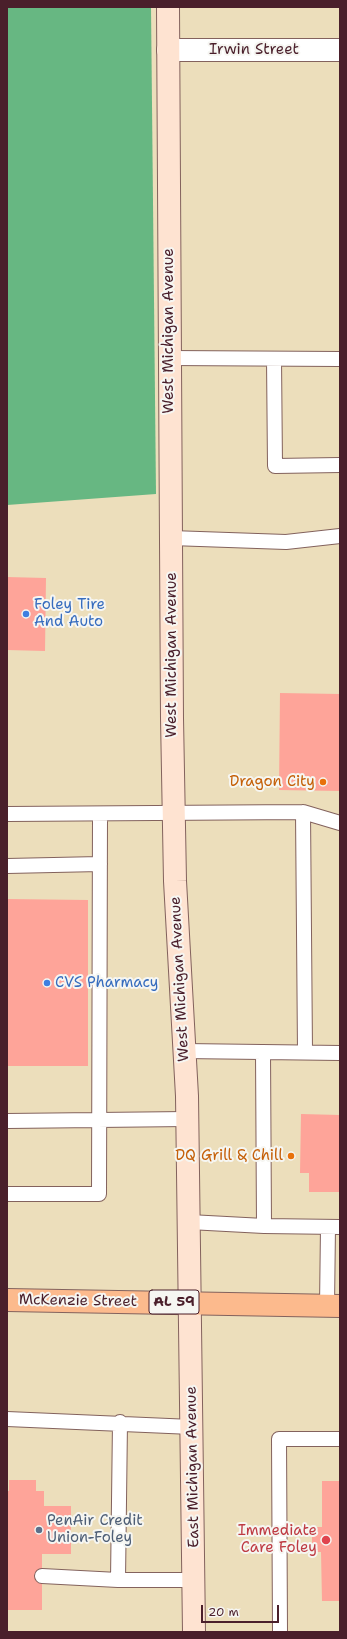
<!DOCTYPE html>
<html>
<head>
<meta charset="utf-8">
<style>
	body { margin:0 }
	#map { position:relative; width:347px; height:1639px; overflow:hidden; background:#ecdebb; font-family:"Shantell Sans",sans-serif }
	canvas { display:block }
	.frame { position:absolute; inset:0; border:8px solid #4a1f2b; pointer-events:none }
	.scale { position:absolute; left:201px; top:1605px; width:78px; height:18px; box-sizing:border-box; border:2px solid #4a1f2b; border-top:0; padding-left:5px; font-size:12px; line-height:14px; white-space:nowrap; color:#4a1f2b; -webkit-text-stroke:3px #f6f6f2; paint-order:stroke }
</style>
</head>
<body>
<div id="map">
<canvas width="347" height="1639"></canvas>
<div class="frame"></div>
<div class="scale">20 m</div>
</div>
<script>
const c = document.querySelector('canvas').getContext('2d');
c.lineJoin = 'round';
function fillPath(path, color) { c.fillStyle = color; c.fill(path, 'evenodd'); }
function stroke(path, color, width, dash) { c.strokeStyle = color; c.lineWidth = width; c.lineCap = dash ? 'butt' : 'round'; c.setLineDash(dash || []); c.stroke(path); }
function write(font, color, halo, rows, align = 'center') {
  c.font = font + ' "Shantell Sans",sans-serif'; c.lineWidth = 4; c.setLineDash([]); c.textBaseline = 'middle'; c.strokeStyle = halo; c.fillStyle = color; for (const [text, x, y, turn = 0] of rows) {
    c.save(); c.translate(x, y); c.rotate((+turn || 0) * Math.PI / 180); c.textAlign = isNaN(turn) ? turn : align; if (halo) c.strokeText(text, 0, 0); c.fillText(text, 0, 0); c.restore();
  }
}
const forest = new Path2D(`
	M 7,7 L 151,7 L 156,494 L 7,505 Z`);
const building = new Path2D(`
	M 7,577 L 46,578 L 45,651 L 7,650 Z
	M 280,693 L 340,694 L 340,791 L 279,790 Z
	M 7,899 L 88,900 L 88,1066 L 7,1066 Z
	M 301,1114 L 340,1115 L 340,1192 L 309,1192 L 309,1173 L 300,1173 Z
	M 9,1480 L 36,1480 L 36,1491 L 44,1491 L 44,1506 L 71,1506 L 71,1554 L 42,1554 L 42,1610 L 7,1610 L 7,1491 L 9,1491 Z
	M 322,1481 L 340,1481 L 340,1601 L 322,1601 L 321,1552 L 312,1552 L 312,1527 L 322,1527 Z`);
const lane = new Path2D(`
	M 169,358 L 340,359
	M 274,359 L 275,466 L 340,465
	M 171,538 L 286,542 L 340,536
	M 303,812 L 305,1052
	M 7,814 L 303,812 L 340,823
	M 7,866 L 100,864
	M 184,1051 L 340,1053
	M 263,1052 L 264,1226
	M 7,1121 L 187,1119
	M 7,1194 L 99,1194 L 100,814
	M 189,1222 L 264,1226 L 340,1227
	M 327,1306 L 328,1227
	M 7,1419 L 192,1427
	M 120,1422 L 118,1580 L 194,1580
	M 42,1576 L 118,1580
	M 280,1632 L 279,1439 L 340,1439`);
const street = new Path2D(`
	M 168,50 L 340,50`);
const secondary = new Path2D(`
	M 168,7 L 172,718 L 175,881 L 187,1096 L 194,1632`);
const primary = new Path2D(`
	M 7,1300 L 340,1306`);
const markers = [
	[26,614,4,"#3f7fe0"],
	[323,782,4,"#e8710a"],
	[47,983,4,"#3f7fe0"],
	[291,1156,4,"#e8710a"],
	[39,1530,4,"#5c6f8a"],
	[326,1540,5,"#e0444e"]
];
const shields = [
	[174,1302,50]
];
const shieldNames = [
	["AL 59",174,1302]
];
const streetNames = [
	["Irwin Street",254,50],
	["West Michigan Avenue",169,331,-90],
	["West Michigan Avenue",172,655,-90],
	["West Michigan Avenue",180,979,-93],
	["McKenzie Street",78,1301,1],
	["East Michigan Avenue",193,1467,-91]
];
const shopNames = [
	["Foley Tire",34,605],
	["And Auto",34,622],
	["CVS Pharmacy",55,983]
];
const foodNames = [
	["Dragon City",315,782],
	["DQ Grill & Chill",283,1156]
];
const serviceNames = [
	["PenAir Credit",47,1521],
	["Union-Foley",47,1538]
];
const healthNames = [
	["Immediate",317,1531],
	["Care Foley",317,1548]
];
fillPath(forest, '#67b782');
fillPath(building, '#fea499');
stroke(lane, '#83625d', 16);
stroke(street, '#83625d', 24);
stroke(secondary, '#83625d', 24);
stroke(primary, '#83625d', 24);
stroke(lane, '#fff', 14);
stroke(street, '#fff', 22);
stroke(secondary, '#fee3d1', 22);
stroke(primary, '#fcba8d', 22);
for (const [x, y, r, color] of markers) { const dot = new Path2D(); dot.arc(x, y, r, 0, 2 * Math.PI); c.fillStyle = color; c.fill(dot); stroke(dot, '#f6f6f2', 1.5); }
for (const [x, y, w] of shields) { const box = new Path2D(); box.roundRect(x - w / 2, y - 12, w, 24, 3); c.fillStyle = '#f6f6f2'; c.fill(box); stroke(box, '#4a1f2b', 1); }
write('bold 14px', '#4a1f2b', null, shieldNames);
write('15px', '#4a1f2b', '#f6f6f2', streetNames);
write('15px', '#366cbe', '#f6f6f2', shopNames, 'left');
write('15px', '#c56008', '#f6f6f2', foodNames, 'right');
write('15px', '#4e5e75', '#f6f6f2', serviceNames, 'left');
write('15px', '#be3a42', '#f6f6f2', healthNames, 'right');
</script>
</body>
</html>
